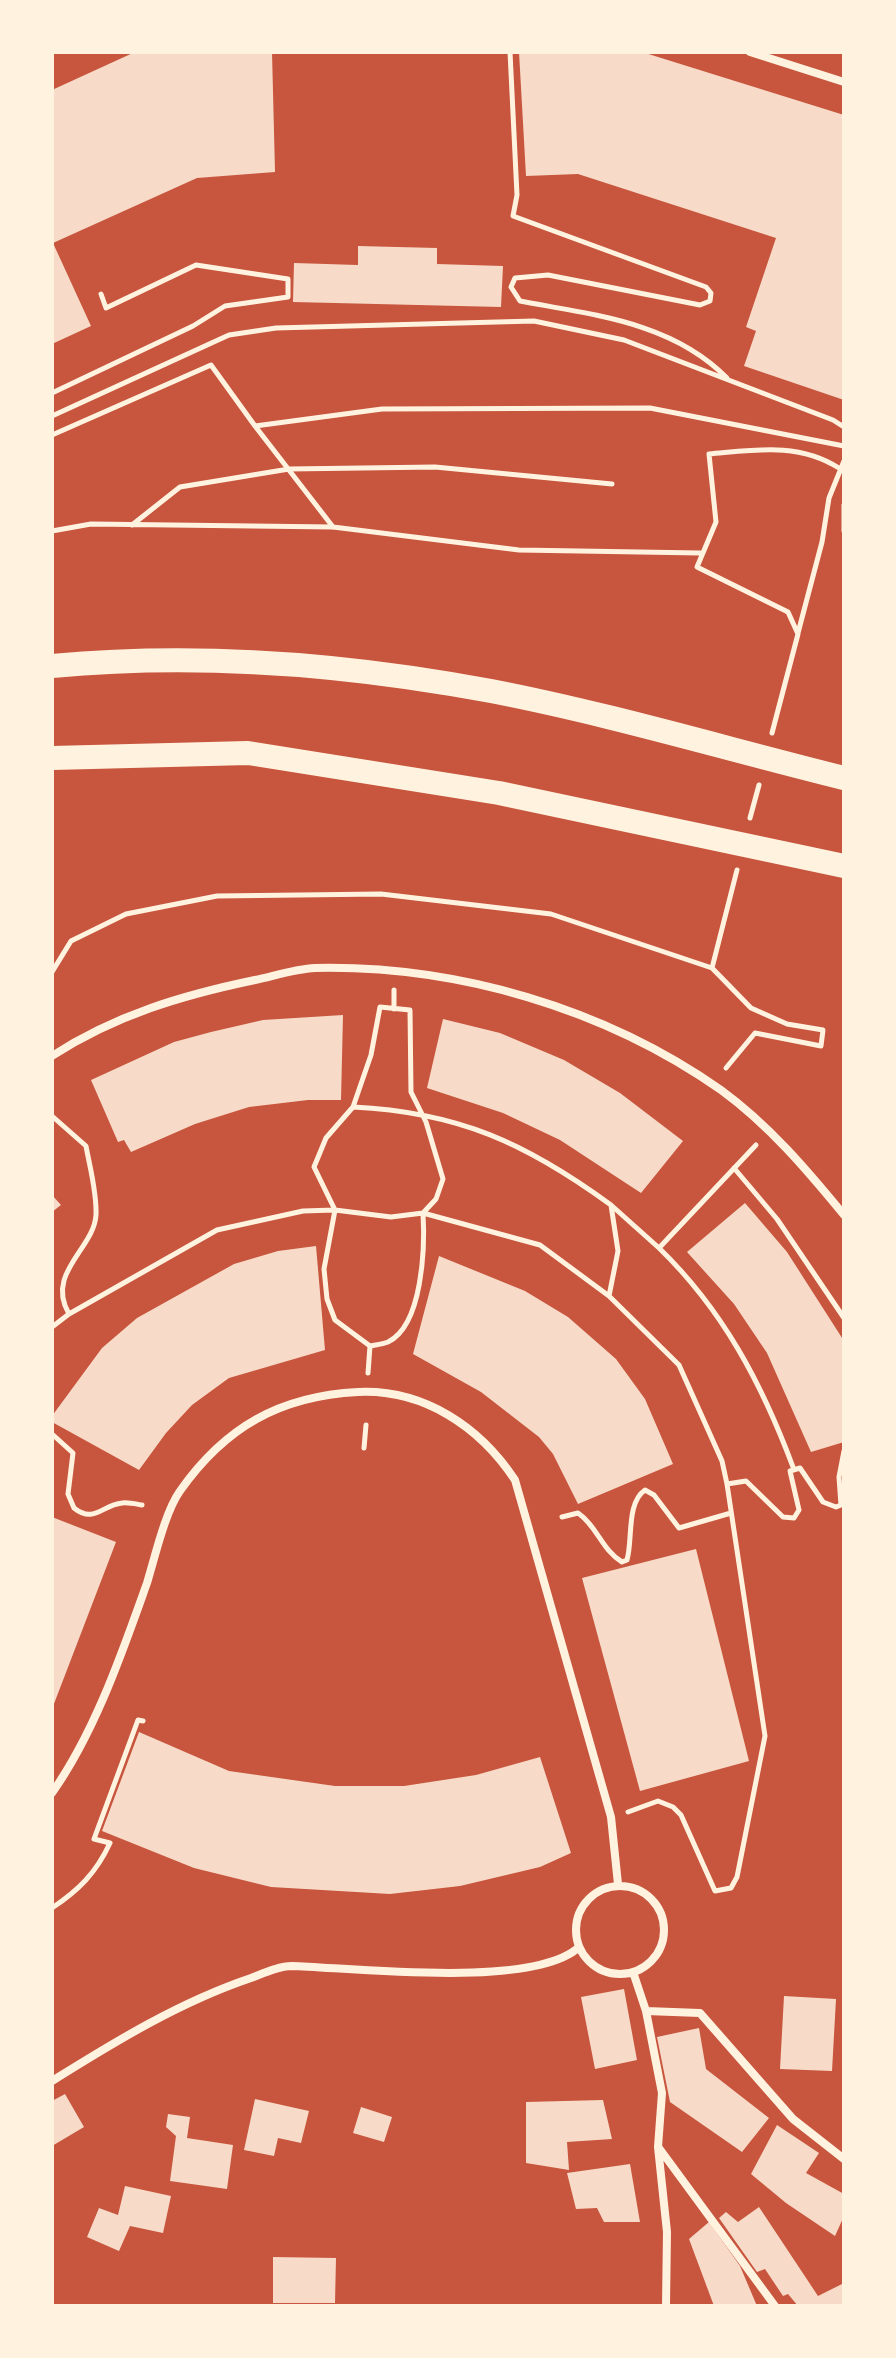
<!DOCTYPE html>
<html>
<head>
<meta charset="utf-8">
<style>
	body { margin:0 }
	#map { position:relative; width:896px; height:2358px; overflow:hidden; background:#c8553d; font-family:Poppins,sans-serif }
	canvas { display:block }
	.frame { position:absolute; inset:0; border:54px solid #fff3e0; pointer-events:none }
</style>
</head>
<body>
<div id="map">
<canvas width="896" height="2358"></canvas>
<div class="frame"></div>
</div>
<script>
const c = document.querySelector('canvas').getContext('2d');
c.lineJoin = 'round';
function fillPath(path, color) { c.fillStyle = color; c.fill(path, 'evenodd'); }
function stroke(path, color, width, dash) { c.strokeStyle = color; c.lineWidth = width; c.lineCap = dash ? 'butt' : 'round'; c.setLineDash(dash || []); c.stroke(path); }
const building = new Path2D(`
	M 135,52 L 272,52 L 275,172 L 197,178 L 53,243 L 91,326 L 52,344 L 52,90 Z
	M 519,52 L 642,52 L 844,115 L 844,400 L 744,366 L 756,331 L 746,327 L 776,238 L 578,174 L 526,176 Z
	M 358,246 L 437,248 L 437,264 L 503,266 L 501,307 L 293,302 L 294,263 L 358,265 Z
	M 343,1015 L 341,1100 L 308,1100 L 249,1107 L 195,1124 L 131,1152 L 124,1140 L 118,1142 L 91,1080 L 174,1042 L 211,1032 L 263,1020 Z
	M 443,1019 L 500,1033 L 564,1060 L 620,1093 L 683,1141 L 641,1193 L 560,1140 L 503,1113 L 427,1088 Z
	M 52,1195 L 61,1205 L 52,1212 Z
	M 745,1203 L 787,1252 L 844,1341 L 844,1442 L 811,1452 L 767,1353 L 734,1304 L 687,1252 Z
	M 316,1246 L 325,1350 L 229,1378 L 192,1405 L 166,1433 L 139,1470 L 52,1422 L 52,1416 L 102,1348 L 137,1318 L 234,1264 L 278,1251 Z
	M 439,1256 L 525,1291 L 568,1317 L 616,1359 L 645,1399 L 673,1464 L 578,1504 L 553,1454 L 539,1437 L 481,1392 L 413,1354 Z
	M 52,1517 L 116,1542 L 52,1709 Z
	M 696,1549 L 749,1761 L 640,1791 L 582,1578 Z
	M 139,1732 L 229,1771 L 335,1786 L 404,1786 L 476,1775 L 540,1757 L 571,1853 L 540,1867 L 460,1886 L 390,1894 L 271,1887 L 194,1868 L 102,1831 Z
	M 624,1989 L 637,2060 L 595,2069 L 581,1997 Z
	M 784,1996 L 836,1999 L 832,2071 L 780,2069 Z
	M 699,2028 L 706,2069 L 769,2118 L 742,2152 L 670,2102 L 657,2037 Z
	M 65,2094 L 84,2127 L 52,2146 L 52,2101 Z
	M 255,2099 L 309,2111 L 301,2143 L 278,2138 L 274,2156 L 244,2150 Z
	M 603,2100 L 612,2139 L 567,2142 L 569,2170 L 526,2163 L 526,2102 Z
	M 361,2107 L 392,2117 L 384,2142 L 353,2133 Z
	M 168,2114 L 190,2117 L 187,2138 L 233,2145 L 227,2189 L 170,2181 L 176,2136 L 166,2127 Z
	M 777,2125 L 819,2153 L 806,2173 L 844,2194 L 844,2216 L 835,2236 L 786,2203 L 751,2174 Z
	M 630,2164 L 640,2222 L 604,2222 L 597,2208 L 576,2209 L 567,2173 Z
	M 125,2186 L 171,2196 L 163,2233 L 130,2226 L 119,2251 L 87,2237 L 99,2208 L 118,2215 Z
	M 759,2207 L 818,2296 L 844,2283 L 844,2306 L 798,2306 L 788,2294 L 783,2296 L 765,2269 L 757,2272 L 719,2218 L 726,2212 L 738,2222 Z
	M 709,2222 L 740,2266 L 757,2306 L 714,2306 L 689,2239 Z
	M 273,2257 L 336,2258 L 335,2303 L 273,2303 Z`);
const path = new Path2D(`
	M 510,52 L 517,195 L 513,216 L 706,287 L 711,293 L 710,301 L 700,305 L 548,275 L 515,278 L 511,287 L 520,301 C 594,315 672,322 727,378
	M 52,393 L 193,326 L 225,306 L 288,297 L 288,279 L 196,265 L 106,308 L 101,294
	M 52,416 L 229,335 L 276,328 L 534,321 L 624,340 L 833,420 L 844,427
	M 52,435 L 211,365 L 255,426
	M 844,505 L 844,531
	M 132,525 L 180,487 L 289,469 L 435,467 L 612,484
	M 333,527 L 255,426 L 382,409 L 650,408 L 844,446
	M 52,531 L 91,524 L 333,527 L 519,550 L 700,553
	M 798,633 L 822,542 L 829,498 L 844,461
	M 772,733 L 798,634 L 788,612 L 697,567 L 716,522 L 709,454 C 755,450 798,442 839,468
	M 750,818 L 759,785
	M 712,968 L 737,870
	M 52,972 L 71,941 L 126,914 L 217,896 L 381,894 L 551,914 L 712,968 L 751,1008 L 787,1024 L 823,1030 L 821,1046 L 755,1033 L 726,1068
	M 394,1009 L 394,990
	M 353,1107 C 458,1112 526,1143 611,1205
	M 52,1116 L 86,1146 C 90,1168 97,1193 96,1215 C 94,1249 45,1273 69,1314
	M 734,1168 L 777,1219 L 844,1318
	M 659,1248 C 723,1310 762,1384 793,1467
	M 609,1296 L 618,1251 L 611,1205 L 659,1248 L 756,1145
	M 52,1327 L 69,1314 L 217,1230 L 303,1211 L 335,1210 L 391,1217 L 423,1213 L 540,1245 L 609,1296 L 679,1365 L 722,1461 L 727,1484 L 765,1736 L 737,1877 L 731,1888 L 715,1891 L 681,1815 L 673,1807 L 658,1801 L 628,1812
	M 368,1373 L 370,1346 L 335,1320 L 327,1299 L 324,1269 L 335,1210 L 314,1167 L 326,1138 L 353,1107 L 371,1055 L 380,1007 L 410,1010 L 411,1092 L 426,1122 L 443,1179 L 436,1199 L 423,1213 C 425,1246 423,1325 388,1342 C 383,1344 375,1345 370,1346
	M 52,1434 L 73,1453 L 68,1494 L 74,1508 C 94,1524 102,1505 122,1503 C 128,1502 136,1504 142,1505
	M 364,1448 L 366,1425
	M 727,1484 L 746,1481 L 783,1517 L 794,1518 L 799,1510 L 790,1471 L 800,1468 L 823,1502 L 836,1507 L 841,1505 L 839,1477 L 844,1451
	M 562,1517 L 578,1513 C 597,1526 602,1550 622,1562 L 627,1560 C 633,1540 626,1503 645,1490 L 654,1495 L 679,1528 L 731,1513
	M 52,1908 C 79,1890 96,1873 110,1843 L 94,1839 L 138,1720 L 143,1721`);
const minor = new Path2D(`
	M 750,52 L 844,82
	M 52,1056 C 115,1015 183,995 255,980 C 274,976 295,969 315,968 C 457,965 604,1008 721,1090 C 769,1125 807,1170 844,1215
	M 52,1793 C 95,1732 122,1653 147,1583 C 155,1557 165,1512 180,1491 C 225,1427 280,1396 358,1392 C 424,1389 480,1427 515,1480 L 611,1817 L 618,1884
	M576 1930a44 44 0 1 1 88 0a44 44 0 1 1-88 0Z
	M 633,1972 L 646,2011 L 662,2093 L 658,2147 L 667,2232 L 666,2306
	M 646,2011 L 700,2013 L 793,2119 L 844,2159
	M 52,2081 C 116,2041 180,2002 251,1978 C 264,1973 279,1966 292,1966 C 355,1968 534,1989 579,1947
	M 659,2148 L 775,2306`);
const motorway = new Path2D(`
	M 52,666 C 199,652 347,664 491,691 C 610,714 727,749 844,778
	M 52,758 L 248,753 L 499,793 L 844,866`);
fillPath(building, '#f7dbc8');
stroke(path, '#fff3e0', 5);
stroke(minor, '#fff3e0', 8);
stroke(motorway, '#fff3e0', 24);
</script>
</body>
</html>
